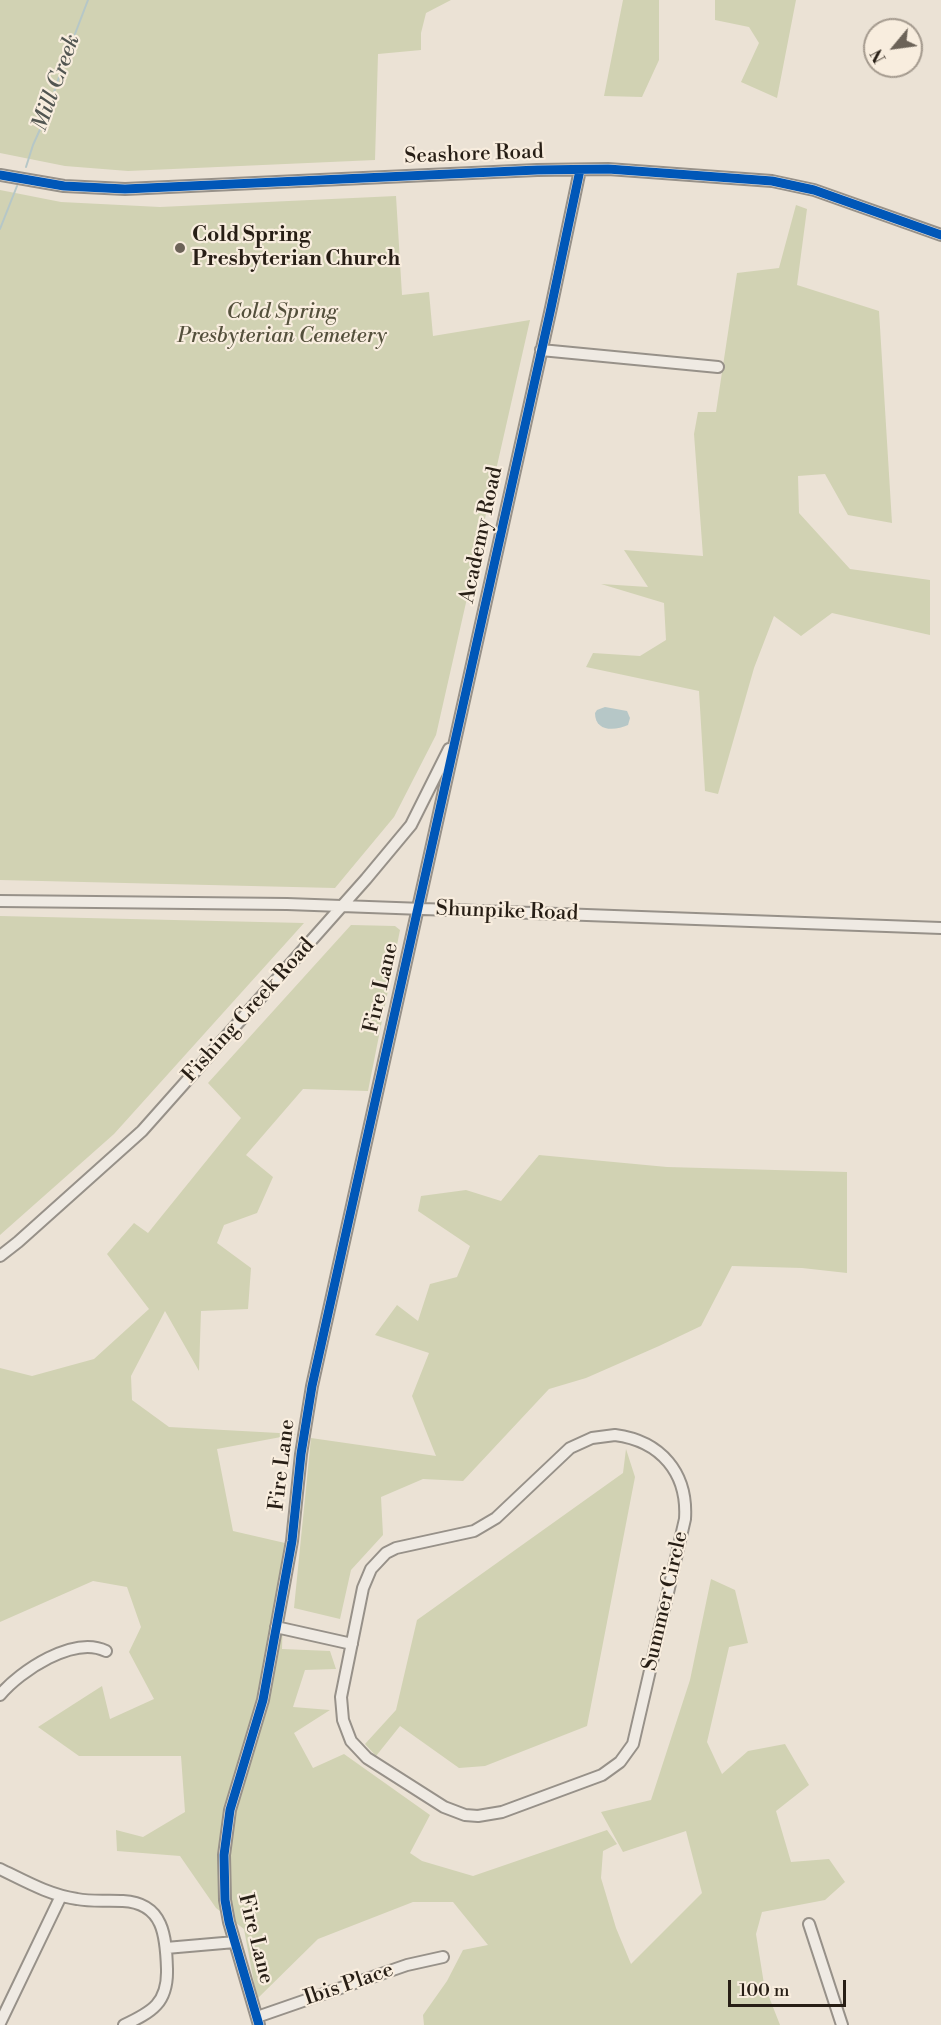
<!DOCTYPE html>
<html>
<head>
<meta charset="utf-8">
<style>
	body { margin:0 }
	#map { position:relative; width:941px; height:2025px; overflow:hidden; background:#ebe2d5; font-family:"Libre Bodoni",serif }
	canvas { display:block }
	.north { position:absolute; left:863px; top:18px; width:60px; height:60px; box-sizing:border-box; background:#f8edde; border:2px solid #a49a8e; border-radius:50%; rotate:241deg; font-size:16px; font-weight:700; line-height:24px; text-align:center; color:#271e15 }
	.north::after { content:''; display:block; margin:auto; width:21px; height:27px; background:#6c6358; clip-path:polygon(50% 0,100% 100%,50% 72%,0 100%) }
	.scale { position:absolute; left:728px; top:1980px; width:118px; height:27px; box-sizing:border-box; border:3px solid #271e15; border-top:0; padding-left:8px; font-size:18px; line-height:21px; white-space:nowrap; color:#271e15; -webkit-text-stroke:4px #f8edde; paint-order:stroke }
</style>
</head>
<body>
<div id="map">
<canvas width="941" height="2025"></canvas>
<div class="north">N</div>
<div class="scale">100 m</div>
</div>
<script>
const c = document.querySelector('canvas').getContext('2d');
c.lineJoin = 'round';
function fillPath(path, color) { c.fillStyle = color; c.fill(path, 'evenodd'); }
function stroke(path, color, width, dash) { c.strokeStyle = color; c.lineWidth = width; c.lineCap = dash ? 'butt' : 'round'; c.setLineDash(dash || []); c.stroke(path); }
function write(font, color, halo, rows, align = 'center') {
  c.font = font + ' "Libre Bodoni",serif'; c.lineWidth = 4.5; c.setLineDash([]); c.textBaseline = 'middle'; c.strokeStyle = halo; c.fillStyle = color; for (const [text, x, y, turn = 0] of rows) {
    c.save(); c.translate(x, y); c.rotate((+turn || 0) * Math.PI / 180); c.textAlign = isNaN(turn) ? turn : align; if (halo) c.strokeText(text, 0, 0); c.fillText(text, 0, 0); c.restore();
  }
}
const green = new Path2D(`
	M 0,0 L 451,0 L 426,13 L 421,33 L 421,50 L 378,54 L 375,160 L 128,171 L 65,166 L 0,153 Z
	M 623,0 L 659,0 L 659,60 L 642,97 L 604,96 Z
	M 715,0 L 796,0 L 777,98 L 741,82 L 759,43 L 749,27 L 715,20 Z
	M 0,190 L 61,202 L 160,207 L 396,196 L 402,295 L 429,292 L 433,336 L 530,320 L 436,735 L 394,817 L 335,888 L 0,880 Z
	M 796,205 L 807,209 L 797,285 L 879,311 L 892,523 L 848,515 L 825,474 L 798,476 L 799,513 L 850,569 L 930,580 L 930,635 L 832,613 L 801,636 L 774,616 L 754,668 L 718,794 L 705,791 L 699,691 L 586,667 L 593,653 L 640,656 L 666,640 L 664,603 L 601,584 L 648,587 L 624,550 L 703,556 L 694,434 L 698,412 L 716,412 L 737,273 L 779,268 Z
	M 0,916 L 304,923 L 114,1134 L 0,1235 Z
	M 351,925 L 395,926 L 400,930 L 368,1091 L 303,1089 L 246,1155 L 273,1177 L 257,1213 L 224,1225 L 217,1243 L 251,1268 L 248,1309 L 201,1311 L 199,1371 L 165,1311 L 131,1376 L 132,1400 L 169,1427 L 297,1434 L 217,1449 L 233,1531 L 285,1543 L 282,1649 L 330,1651 L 336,1669 L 305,1670 L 293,1707 L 330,1710 L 294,1733 L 313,1768 L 344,1754 L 430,1815 L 410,1853 L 422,1861 L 473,1876 L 607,1830 L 617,1844 L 603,1851 L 601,1878 L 616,1928 L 631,1964 L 702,1893 L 686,1831 L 623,1852 L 601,1812 L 651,1800 L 690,1680 L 711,1579 L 735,1590 L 748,1643 L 729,1647 L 707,1742 L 722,1774 L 748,1751 L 785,1744 L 809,1785 L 776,1811 L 791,1862 L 829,1859 L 845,1882 L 825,1900 L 762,1912 L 756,1934 L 764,1984 L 780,2025 L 424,2025 L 423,2015 L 447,1981 L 463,1950 L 488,1945 L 453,1902 L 413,1902 L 318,1939 L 257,1999 L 244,1929 L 216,1908 L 180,1856 L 117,1851 L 116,1830 L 143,1837 L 185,1812 L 181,1756 L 79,1756 L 38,1727 L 102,1686 L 110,1719 L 154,1699 L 129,1652 L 141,1627 L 127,1587 L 93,1581 L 0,1622 L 0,1368 L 32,1376 L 94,1359 L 149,1309 L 107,1254 L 134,1223 L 148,1233 L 241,1118 L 208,1083 Z
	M 539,1155 L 667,1167 L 847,1172 L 847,1273 L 802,1268 L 732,1266 L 701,1326 L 659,1346 L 586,1378 L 549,1389 L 463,1481 L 423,1479 L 381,1497 L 383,1535 L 351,1570 L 340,1619 L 294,1608 L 311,1438 L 436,1456 L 412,1396 L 429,1353 L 375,1335 L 397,1305 L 418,1321 L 430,1284 L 457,1277 L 470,1246 L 418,1211 L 421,1196 L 466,1190 L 501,1201 Z
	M 626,1449 L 635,1477 L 587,1726 L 485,1766 L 459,1768 L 400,1726 L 376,1756 L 365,1744 L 396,1710 L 417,1620 L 623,1473 Z`);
const water = new Path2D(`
	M 605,707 L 627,711 L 630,718 L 628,725 C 615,731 595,732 595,713 L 597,710 Z`);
const stream = new Path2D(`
	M 26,167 L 33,145 L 47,114 L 62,68 L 88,0
	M 0,229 L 17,186`);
const minor = new Path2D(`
	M 0,175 L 64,186 L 125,189 L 537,170 L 608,169 L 772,181 L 814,190 L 941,235
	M 541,350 L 718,367
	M 0,901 L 287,904 L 941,928
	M 0,1256 L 18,1242 L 142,1131 L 366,879 L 411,825 L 449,749
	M 615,1435 C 661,1441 688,1473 685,1519 L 633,1744 L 620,1762 L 602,1775 L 502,1812 L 478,1816 L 465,1815 L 444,1807 L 367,1758 L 351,1741 L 343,1720 L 341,1697 L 363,1588 L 371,1569 L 386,1553 L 396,1548 L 474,1531 L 496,1518 L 570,1448 L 592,1438 Z
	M 276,1627 L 352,1644
	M 0,1695 C 20,1671 74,1635 106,1651
	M 0,1869 C 25,1881 49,1895 77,1899 C 92,1902 107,1900 123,1901 C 164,1903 166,1937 167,1969 C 168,2003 152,2012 124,2025
	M 809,1924 L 842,2025
	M 166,1948 L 235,1942
	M 257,2017 L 407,1965 L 443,1957
	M 0,2023 L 61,1896
	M 259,2025 L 229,1922 L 225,1900 L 224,1855 L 230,1810 L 263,1700 L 292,1541 L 301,1454 L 312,1386 L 551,308 L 580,170`);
const cycleway = new Path2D(`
	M 0,175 L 64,186 L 125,189 L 537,170 L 608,169 L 772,181 L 814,190 L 941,235
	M 259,2025 L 229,1922 L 225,1900 L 224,1855 L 230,1810 L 263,1700 L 292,1541 L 301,1454 L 312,1386 L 551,308 L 580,170`);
const markers = [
	[180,248,6,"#6c6358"]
];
const streetNames = [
	["Seashore Road",474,155,-2],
	["Academy Road",482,535,-78],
	["Shunpike Road",507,912,2],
	["Fire Lane",382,988,-77],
	["Fishing Creek Road",249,1011,-48],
	["Fire Lane",283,1465,-83],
	["Summer Circle",666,1601,-77],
	["Fire Lane",255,1939,76],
	["Ibis Place",349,1985,-19]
];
const poiNames = [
	["Cold Spring",192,236],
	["Presbyterian Church",192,260]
];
const parkNames = [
	["Cold Spring",282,313],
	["Presbyterian Cemetery",282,337]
];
const waterNames = [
	["Mill Creek",57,83,-70]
];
fillPath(green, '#d1d2b3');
fillPath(water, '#b6c7c7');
stroke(stream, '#b6c7c7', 2);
stroke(minor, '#979189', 14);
stroke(minor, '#efeae3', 10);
stroke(cycleway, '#0057b8', 9);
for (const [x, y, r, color] of markers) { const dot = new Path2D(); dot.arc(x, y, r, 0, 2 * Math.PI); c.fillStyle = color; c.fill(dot); stroke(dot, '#f8edde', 2); }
write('21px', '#271e15', '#f8edde', streetNames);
write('bold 21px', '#271e15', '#f8edde', poiNames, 'left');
write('italic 21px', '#54503c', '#f8edde', parkNames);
write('italic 22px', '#515551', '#f8edde', waterNames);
</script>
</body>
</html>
